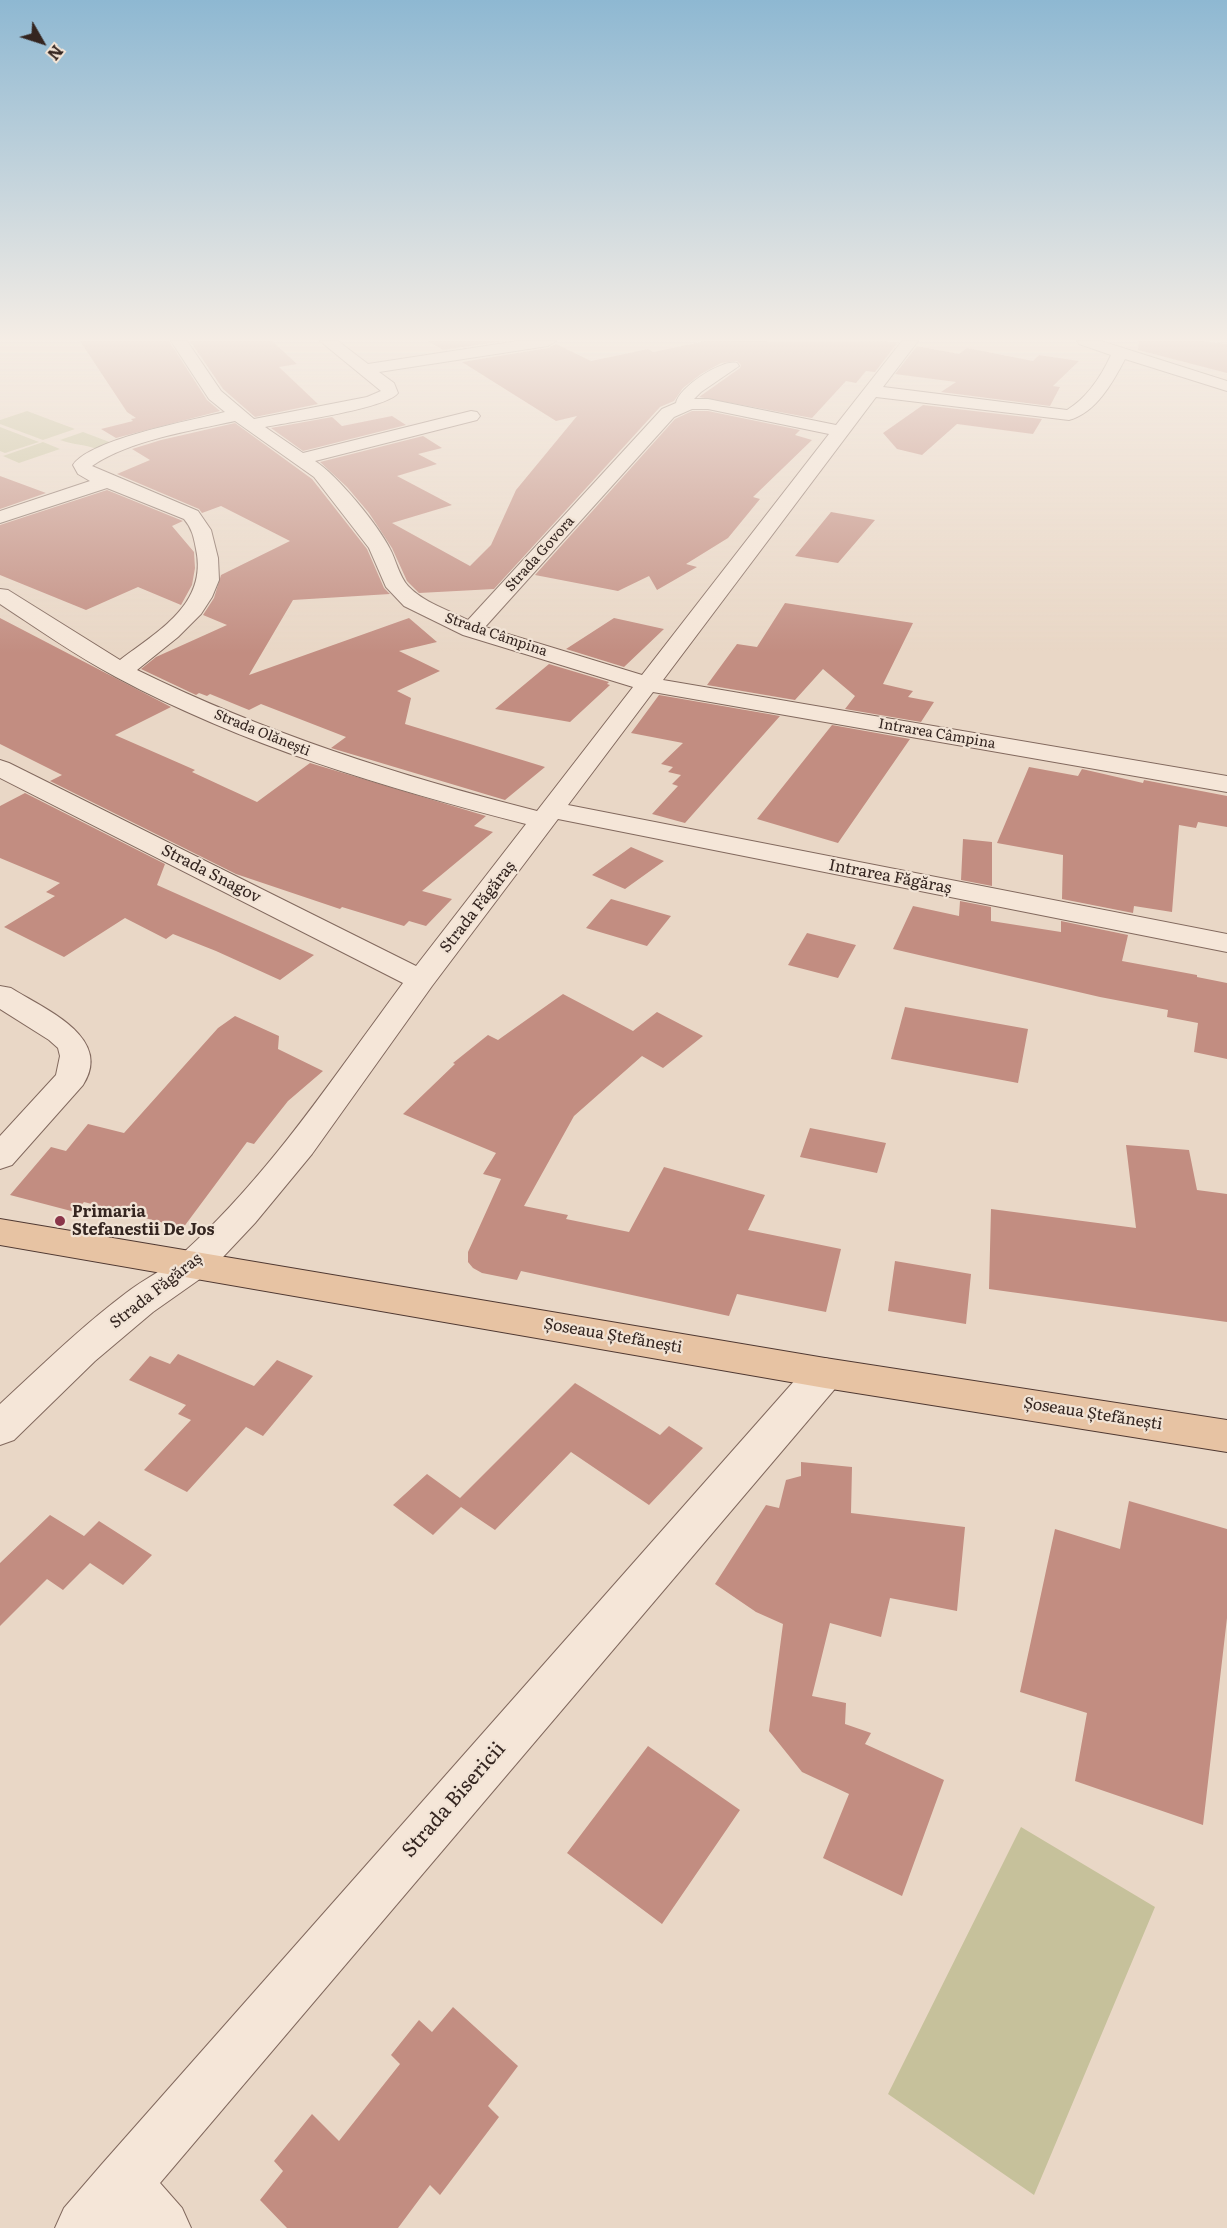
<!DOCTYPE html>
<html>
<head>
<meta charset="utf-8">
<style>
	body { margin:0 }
	#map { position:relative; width:1227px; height:2228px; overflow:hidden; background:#e9d7c6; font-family:Literata,serif }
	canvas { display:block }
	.north { position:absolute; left:12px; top:12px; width:60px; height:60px; -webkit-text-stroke:4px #f1e3d5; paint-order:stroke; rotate:129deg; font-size:16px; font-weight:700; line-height:24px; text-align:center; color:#342520 }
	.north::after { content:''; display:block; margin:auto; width:21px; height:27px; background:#342520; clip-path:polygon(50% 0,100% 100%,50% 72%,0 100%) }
</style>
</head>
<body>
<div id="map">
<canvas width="1227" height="2228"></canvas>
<div class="north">N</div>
</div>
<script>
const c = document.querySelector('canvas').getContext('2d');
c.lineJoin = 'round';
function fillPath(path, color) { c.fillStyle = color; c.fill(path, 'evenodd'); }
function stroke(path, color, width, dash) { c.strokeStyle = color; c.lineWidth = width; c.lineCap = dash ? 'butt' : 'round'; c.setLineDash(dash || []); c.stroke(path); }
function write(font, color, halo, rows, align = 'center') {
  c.font = font + ' Literata,serif'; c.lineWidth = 4.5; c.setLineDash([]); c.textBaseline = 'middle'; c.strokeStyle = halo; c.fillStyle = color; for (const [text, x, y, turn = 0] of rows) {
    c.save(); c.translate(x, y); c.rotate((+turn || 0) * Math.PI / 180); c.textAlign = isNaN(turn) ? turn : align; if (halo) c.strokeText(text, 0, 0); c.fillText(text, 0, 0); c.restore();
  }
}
const green = new Path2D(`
	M 27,411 L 75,429 L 43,440 L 0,424 L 0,420 Z
	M 0,427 L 39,442 L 5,453 L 0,451 Z
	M 83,432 L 112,443 L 97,449 C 84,444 73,445 60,440 Z
	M 43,442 L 60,449 L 19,463 L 3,456 Z
	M 1021,1827 L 1155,1907 L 1034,2195 L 888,2094 Z`);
const building = new Path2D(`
	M 80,341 L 169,341 L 207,400 L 220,411 L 116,438 L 101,429 L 133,421 L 131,419 L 136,418 L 127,412 Z
	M 190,341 L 272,341 L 297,364 L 279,367 L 318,404 L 255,417 L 223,389 Z
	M 428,341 L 504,341 L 443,350 Z
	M 706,341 L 898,342 L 875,372 L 866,371 L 856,383 L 846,381 L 812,418 L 699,397 L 740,368 L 741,365 L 737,361 L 721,363 L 701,374 L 683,388 L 674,401 L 660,407 L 494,589 L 419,593 L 407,581 L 392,548 L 369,513 L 347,487 L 320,462 L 423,436 L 442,448 L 418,454 L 437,464 L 397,476 L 452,505 L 392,523 L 470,566 L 491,545 L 516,490 L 577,416 L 556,421 L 462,362 L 548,348 L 556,344 L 591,361 L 648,349 L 653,352 Z
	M 1139,341 L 1201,341 L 1227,344 L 1227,373 L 1138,350 Z
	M 917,346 L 959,354 L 967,348 L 1033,361 L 1039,355 L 1079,361 L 1053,386 L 1060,387 L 1050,406 L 941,392 L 956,382 L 895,374 Z
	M 923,405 L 1042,419 L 1033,434 L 957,424 L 922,455 L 897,449 L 883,433 Z
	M 692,411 L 708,411 L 800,430 L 795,435 L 812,440 L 753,497 L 760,499 L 728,538 L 686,564 L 697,567 L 657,590 L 649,576 L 618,591 L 535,575 L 675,419 Z
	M 392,416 L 406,425 L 303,451 L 271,428 L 332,417 L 342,426 Z
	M 235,423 L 312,479 L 367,549 L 384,588 L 390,594 L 293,600 L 249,675 L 409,618 L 437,642 L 399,651 L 440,671 L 397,691 L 411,698 L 405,724 L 545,767 L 505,800 L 331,748 L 346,737 L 261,704 L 249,710 L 210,694 L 207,696 L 199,693 L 196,695 L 141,669 L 156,657 L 227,625 L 203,615 L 214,598 L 221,575 L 290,541 L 221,506 L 202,513 L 199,509 L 117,474 L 150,460 L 132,449 L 161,440 Z
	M 0,476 L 46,493 L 0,509 Z
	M 107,490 L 183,521 L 172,526 L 194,552 L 195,568 L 192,585 L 181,605 L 138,587 L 86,610 L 0,575 L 0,525 Z
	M 831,512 L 875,520 L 838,563 L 795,556 Z
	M 785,603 L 913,623 L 883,684 L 913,691 L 908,697 L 934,702 L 921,722 L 845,709 L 855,696 L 823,669 L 795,700 L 707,685 L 737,644 L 757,647 Z
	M 0,618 L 171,707 L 115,735 L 195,770 L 192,772 L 257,802 L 310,763 L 486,816 L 474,826 L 493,832 L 422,891 L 452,899 L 426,926 L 409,921 L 404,926 L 342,907 L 340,909 L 236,874 L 50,781 L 62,775 L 0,744 Z
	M 614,618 L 664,629 L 624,667 L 566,649 Z
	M 549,664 L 609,682 L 607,684 L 610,685 L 570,722 L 495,709 Z
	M 659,695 L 780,716 L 685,823 L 652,814 L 678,786 L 672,784 L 681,775 L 668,772 L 673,767 L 661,764 L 683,743 L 631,733 Z
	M 832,725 L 910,739 L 838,843 L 757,819 Z
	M 1029,767 L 1078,776 L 1082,769 L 1143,783 L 1144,780 L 1227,796 L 1227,827 L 1198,822 L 1196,828 L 1179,825 L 1172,912 L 1134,906 L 1133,913 L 1062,899 L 1063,855 L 997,843 Z
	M 25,793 L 165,864 L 157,885 L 314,955 L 280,980 L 216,951 L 173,934 L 166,939 L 125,918 L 64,957 L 4,927 L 55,896 L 46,892 L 60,883 L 0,858 L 0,806 Z
	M 963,839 L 992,842 L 992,886 L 961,880 Z
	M 631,847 L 664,861 L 625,889 L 592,875 Z
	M 611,899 L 671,916 L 647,946 L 586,928 Z
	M 960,901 L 991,907 L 991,921 L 1061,932 L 1061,921 L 1128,935 L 1122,961 L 1197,975 L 1197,977 L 1227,983 L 1227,1059 L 1194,1052 L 1198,1023 L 1167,1017 L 1168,1010 L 1100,997 L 893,949 L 913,906 L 959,916 Z
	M 807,933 L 856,945 L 838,978 L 788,965 Z
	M 563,994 L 633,1031 L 657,1012 L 703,1036 L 663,1068 L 642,1056 L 574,1116 L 524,1206 L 568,1215 L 566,1219 L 629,1232 L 664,1167 L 765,1195 L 748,1230 L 841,1249 L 826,1312 L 737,1294 L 729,1316 L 521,1271 L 517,1280 L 482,1273 L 473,1268 L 468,1262 L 468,1252 L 501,1179 L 483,1174 L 496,1153 L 403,1114 L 455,1064 L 453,1063 L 488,1035 L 498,1040 Z
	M 905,1007 L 1028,1029 L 1018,1083 L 891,1059 Z
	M 235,1016 L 279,1036 L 278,1049 L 323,1071 L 288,1101 L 254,1144 L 247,1142 L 183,1228 L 84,1202 L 75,1212 L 10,1195 L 51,1147 L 66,1151 L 88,1124 L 124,1133 L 218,1028 Z
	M 810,1128 L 886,1143 L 877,1173 L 800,1157 Z
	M 1126,1145 L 1189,1150 L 1197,1190 L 1227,1194 L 1227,1322 L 989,1289 L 991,1209 L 1136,1228 Z
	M 895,1261 L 971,1274 L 966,1324 L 888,1311 Z
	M 178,1354 L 254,1386 L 277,1360 L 313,1376 L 263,1436 L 246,1427 L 187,1492 L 144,1470 L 191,1420 L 178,1414 L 186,1405 L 129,1380 L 150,1356 L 170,1364 Z
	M 575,1383 L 660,1435 L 669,1426 L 703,1448 L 649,1505 L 571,1452 L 495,1530 L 461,1507 L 433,1535 L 393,1505 L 427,1474 L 460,1498 Z
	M 801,1462 L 852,1467 L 851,1513 L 965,1527 L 957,1611 L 890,1598 L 881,1637 L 830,1623 L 812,1696 L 846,1703 L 845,1724 L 871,1733 L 865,1744 L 944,1780 L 902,1896 L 823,1858 L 849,1794 L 802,1772 L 769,1731 L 783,1624 L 756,1612 L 715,1584 L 766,1505 L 779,1508 L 786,1480 L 801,1476 Z
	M 1129,1501 L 1227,1529 L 1227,1618 L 1203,1825 L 1075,1781 L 1087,1713 L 1020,1692 L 1055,1529 L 1120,1549 Z
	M 50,1515 L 84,1536 L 99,1521 L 152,1555 L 123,1585 L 90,1563 L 63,1590 L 47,1579 L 0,1626 L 0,1563 Z
	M 648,1746 L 740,1810 L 662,1924 L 567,1853 Z
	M 453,2007 L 518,2066 L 488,2106 L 499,2117 L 440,2195 L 430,2185 L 398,2228 L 287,2228 L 260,2200 L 283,2171 L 274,2161 L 312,2114 L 339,2141 L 400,2064 L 391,2055 L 419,2020 L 432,2032 Z`);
const minor = new Path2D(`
	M 171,341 L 187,341 L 221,391 L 254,419 L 367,397 L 381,391 L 320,341 L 338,341 L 368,364 L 518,341 L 556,341 L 548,346 L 379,372 L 394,383 L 398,393 C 386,409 290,422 265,427 L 303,453 L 471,411 L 477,412 L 480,416 L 477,420 L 315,461 C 337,475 378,525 390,549 C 396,560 399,576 408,586 C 423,602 448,610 468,620 L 662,409 L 676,403 C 679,387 722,359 737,363 L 739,366 L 701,392 L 694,399 L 708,399 L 836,425 L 902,341 L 918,341 L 883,387 L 1067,410 C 1087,398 1102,375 1111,355 L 1079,344 L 1077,341 L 1101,341 L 1227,381 L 1227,391 L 1125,359 C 1113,382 1096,413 1069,420 L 876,397 L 663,680 L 1227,776 L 1227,792 L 653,692 L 568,805 L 1227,934 L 1227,952 L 558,819 L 432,986 L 312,1154 L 255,1223 L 207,1274 L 153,1312 L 95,1361 L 14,1440 L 0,1445 L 0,1404 C 41,1366 81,1327 126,1293 C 144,1279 166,1269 182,1254 C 269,1176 334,1076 403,983 L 0,778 L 0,760 L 9,763 L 416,966 L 526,824 C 385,788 245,746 116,677 C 76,656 38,629 0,604 L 0,589 L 8,590 L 120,660 C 158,631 208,604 196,549 C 194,538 192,528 184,519 L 107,488 L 0,523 L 0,511 L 90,481 L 78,474 L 73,465 C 90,439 193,420 225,412 L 209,399 ZM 692,409 L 708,409 L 829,434 L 642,675 L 485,627 L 674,417 ZM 235,421 L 314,477 L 369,548 L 386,587 L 404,606 L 463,635 L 633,687 L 537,811 C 399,776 265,733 137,670 L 178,637 L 201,614 L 212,597 L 219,580 L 218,558 L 211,530 L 198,511 L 92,466 C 130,440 190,431 235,421 Z
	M 0,986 L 11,988 C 44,1009 114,1037 83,1085 L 12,1165 L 0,1169 L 0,1136 L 56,1075 L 60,1056 L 58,1048 L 49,1040 L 0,1009 Z
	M 825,1358 L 839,1362 L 844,1373 L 839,1384 L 160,2183 L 182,2208 L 191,2228 L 55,2228 L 64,2208 L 102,2164 L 811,1362 Z`);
const major = new Path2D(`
	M 0,1219 L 825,1358 L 1227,1420 L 1227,1452 L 825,1388 L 0,1245 Z`);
const markers = [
	[60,1221,6,"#8a3549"]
];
const farStreetnames = [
	["Strada Govora",540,554,-48],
	["Strada Câmpina",496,635,19],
	["Strada Olănești",262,733,22],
	["Intrarea Câmpina",937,734,10]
];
const streetNames = [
	["Strada Snagov",211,874,27],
	["Intrarea Făgăraș",890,877,11],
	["Strada Făgăraș",478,907,-52],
	["Strada Făgăraș",156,1291,-38],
	["Șoseaua Ștefănești",613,1336,10],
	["Șoseaua Ștefănești",1093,1414,9]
];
const poiNames = [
	["Primaria",72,1212],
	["Stefanestii De Jos",72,1230]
];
const nearStreetnames = [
	["Strada Bisericii",454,1800,-49]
];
fillPath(green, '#c6c19b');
fillPath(building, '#c28d81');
stroke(minor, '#82695e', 2);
stroke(major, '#503932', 2);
fillPath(minor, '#f5e6d8');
fillPath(major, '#e7c3a3');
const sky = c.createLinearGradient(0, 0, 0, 653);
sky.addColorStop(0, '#8eb8d2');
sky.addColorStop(0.52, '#f5ede5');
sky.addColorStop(1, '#f5ede500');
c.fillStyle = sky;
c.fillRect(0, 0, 1227, 653);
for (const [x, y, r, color] of markers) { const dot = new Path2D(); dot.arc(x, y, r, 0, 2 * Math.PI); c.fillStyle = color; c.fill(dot); stroke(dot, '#f1e3d5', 2); }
write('14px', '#342520', '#f1e3d5', farStreetnames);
write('16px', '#342520', '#f1e3d5', streetNames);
write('bold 16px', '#342520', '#f1e3d5', poiNames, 'left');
write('20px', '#342520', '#f1e3d5', nearStreetnames);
</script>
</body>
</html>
